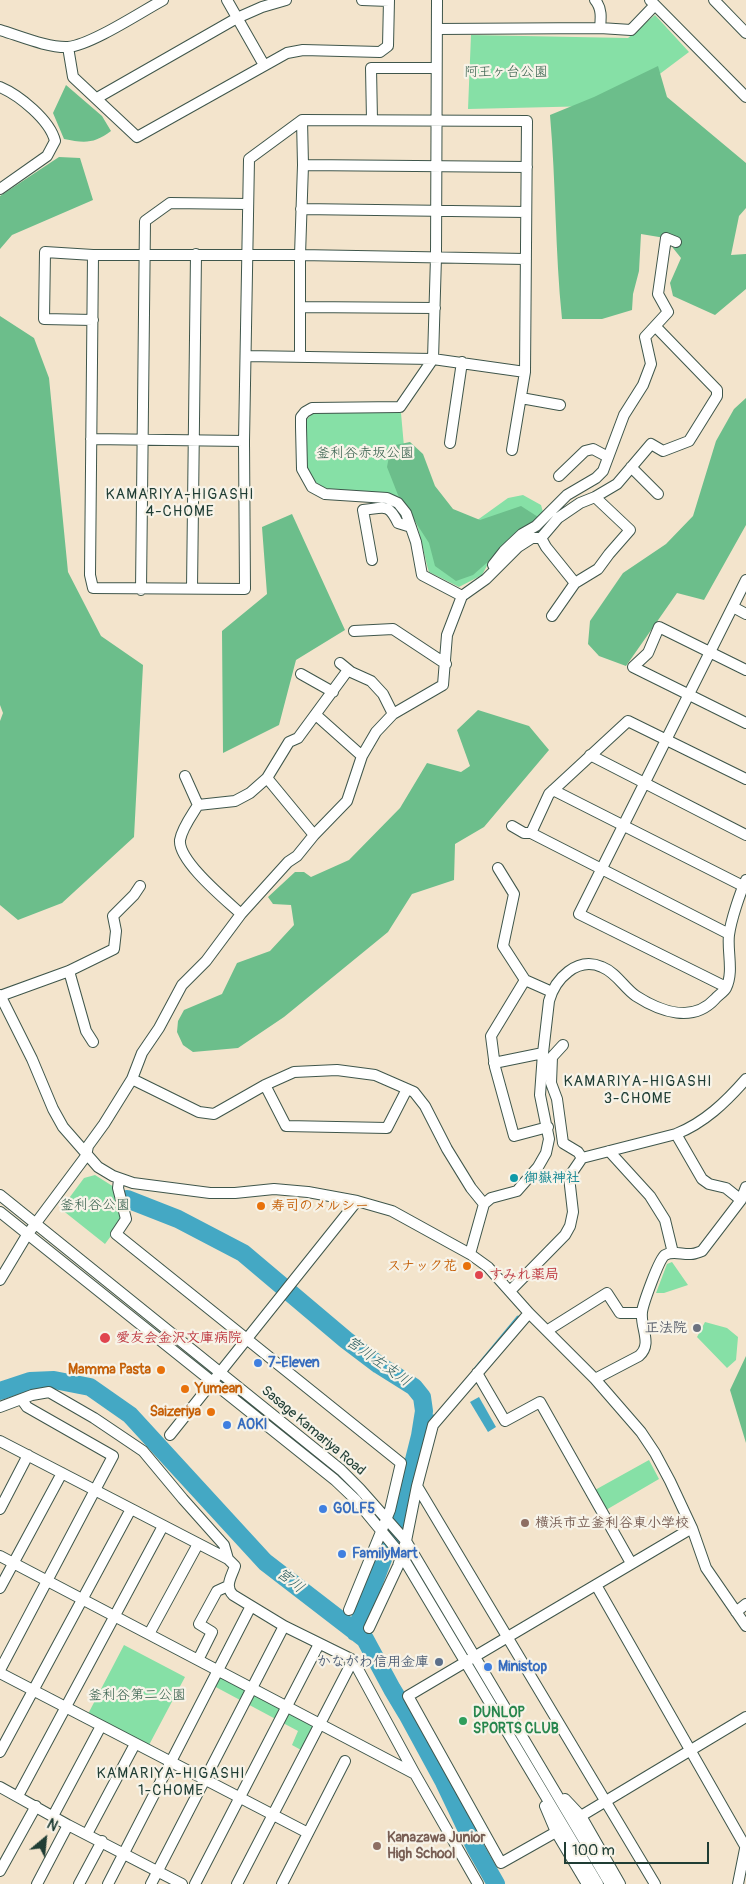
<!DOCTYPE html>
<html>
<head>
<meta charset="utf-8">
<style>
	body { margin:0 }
	#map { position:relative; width:746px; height:1884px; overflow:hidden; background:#f3e4cc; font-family:Pangolin,sans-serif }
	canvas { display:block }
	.north { position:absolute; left:20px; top:1814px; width:50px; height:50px; -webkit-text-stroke:4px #f7f3e8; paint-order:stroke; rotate:28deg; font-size:14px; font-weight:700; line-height:20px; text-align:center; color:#1f3d34 }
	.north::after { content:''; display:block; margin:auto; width:18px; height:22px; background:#1f3d34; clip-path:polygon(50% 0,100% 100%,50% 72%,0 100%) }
	.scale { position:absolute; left:564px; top:1842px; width:145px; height:22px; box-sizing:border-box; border:2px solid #1f3d34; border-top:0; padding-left:6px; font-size:15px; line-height:18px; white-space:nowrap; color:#1f3d34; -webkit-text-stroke:4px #f7f3e8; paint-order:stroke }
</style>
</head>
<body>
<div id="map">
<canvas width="746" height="1884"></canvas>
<div class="north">N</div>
<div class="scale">100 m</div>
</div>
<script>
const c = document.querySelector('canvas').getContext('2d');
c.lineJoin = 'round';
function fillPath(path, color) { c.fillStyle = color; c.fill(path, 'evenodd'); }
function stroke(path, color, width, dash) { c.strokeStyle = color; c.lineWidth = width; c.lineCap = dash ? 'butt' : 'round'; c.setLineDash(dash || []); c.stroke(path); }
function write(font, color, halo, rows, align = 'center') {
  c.font = font + ' Pangolin,"Klee One",sans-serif'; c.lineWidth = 4.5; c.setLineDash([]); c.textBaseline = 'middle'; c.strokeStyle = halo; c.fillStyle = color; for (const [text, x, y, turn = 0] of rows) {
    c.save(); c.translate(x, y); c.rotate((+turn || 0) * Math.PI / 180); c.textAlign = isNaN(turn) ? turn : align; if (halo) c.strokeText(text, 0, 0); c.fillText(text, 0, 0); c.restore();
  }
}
const green = new Path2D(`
	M 655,15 L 689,52 L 649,82 L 595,106 L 468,109 L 471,35 L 628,38 Z
	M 313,413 L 401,413 L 405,458 L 439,523 L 476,521 L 508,498 L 523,495 L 541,505 L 543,512 L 537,521 L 495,551 L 482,575 L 459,587 L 429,572 C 423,553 419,518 406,504 C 382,478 321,509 307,469 C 304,460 307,430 307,419 Z
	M 95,1175 L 114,1187 L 122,1221 L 105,1244 L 61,1209 L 84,1178 Z
	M 672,1262 L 688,1285 L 664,1293 L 656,1293 L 667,1264 Z
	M 705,1322 L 727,1328 L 738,1337 L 736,1360 L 727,1368 L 697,1337 Z
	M 649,1460 L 659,1479 L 606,1510 L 595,1490 Z
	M 124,1645 L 185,1677 L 149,1745 L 88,1714 Z
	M 219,1673 L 314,1724 L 301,1750 L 292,1745 L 298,1731 L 212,1685 Z`);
const forest = new Path2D(`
	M 658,66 L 667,97 L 746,163 L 746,208 L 739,216 L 731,255 L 746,254 L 746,289 L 715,315 L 673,296 L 670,283 L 681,258 L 665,238 L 641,234 L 639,271 L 633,294 L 632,310 L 602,319 L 562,319 C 555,251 556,183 550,115 L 594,97 Z
	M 66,85 L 102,116 L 111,131 C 94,144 84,143 64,139 L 53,113 Z
	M 59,157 L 80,158 L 93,200 L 12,235 L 0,249 L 0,196 Z
	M 0,316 L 34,338 L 49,378 L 68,572 L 101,636 L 143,665 L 134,837 L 62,903 L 18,920 L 0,905 L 0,721 L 3,713 L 0,705 Z
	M 746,398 L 746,525 L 704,600 L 677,593 L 626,666 L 599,656 L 588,644 L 590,621 L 623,573 L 666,544 L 693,516 L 716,441 L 734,409 Z
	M 410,442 L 423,454 L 435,486 L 453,509 L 480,520 L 521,506 L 549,524 L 537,535 L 516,537 L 473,575 L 456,581 L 435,566 L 429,543 L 398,495 L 387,467 L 391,446 Z
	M 292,514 L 345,630 L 296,660 L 279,725 L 223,753 L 222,631 L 267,594 L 262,527 Z
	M 478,710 L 529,726 L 549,750 L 484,827 L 455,844 L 454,880 L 412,894 L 388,932 L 284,1017 L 238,1048 L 193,1052 L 183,1045 L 177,1032 L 178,1021 L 184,1010 L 222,994 L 237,963 L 270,951 L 294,925 L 291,905 L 273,904 L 268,897 L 295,872 L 304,872 L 311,877 L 349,860 L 400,808 L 427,763 L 461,772 L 470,766 L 457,730 Z
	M 746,1356 L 746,1443 L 730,1390 Z`);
const water = new Path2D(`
	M 479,1397 L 496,1427 L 488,1432 L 470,1402 Z`);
const stream = new Path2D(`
	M 475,1369 L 518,1317
	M 424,1416 L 435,1416`);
const river = new Path2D(`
	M 127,1199 L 178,1219 L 243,1253 L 346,1340 L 379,1365 L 414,1387 L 422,1397 L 424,1411 L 420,1436 L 401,1512 L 355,1632
	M 0,1391 L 30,1381 L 54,1380 L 90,1387 L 130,1415 L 265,1562 L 365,1639 L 392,1689 L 407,1714 L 444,1782 L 476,1849 L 496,1884`);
const minor = new Path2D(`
	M 227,0 L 264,65
	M 362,0 L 389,1
	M 437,0 L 436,257 L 433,359 L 400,407 L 312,408 L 305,412 L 301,417 L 301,427 L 302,469 L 312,487 L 325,494 L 387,498 L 398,503 L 406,513 L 416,542 L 422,575 L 462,596
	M 595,0 C 602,8 601,18 600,28
	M 650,0 L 746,97
	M 714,0 L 746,33
	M 437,29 L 600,28 L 631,30 L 655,5
	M 0,30 C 20,36 48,48 68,47 C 91,45 141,12 163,0
	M 68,47 L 73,77 L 137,137 L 287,53 L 303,50 L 380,52 L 388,46 L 389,0
	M 0,87 C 19,95 50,120 55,141 L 47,156 L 0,189
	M 97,98 L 237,18 L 262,7 L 286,0
	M 372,120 L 371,68 L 436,68
	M 303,165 L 527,167
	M 301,209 L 526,212
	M 93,255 L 90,575 L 93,588 L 245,589 L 244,441 L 249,159 L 302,120 L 527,121 L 525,372 L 433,359 L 246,356
	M 300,307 L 435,308
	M 93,320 L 44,319 L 45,252 L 93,255 L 300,255 L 526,259
	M 300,357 L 300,255 L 303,165 L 302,120
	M 521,398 L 560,405
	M 91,439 L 244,441
	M 450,443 L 462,362
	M 512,450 L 525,372
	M 631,467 L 658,494
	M 559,476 L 585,451 L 593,449 L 608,457
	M 541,538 L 546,547 L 575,583
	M 372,560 L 363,510 C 384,508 388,502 398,523 L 411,527
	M 493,565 L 504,551 L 522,534 L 536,526 L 567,495 L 596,478 L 603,471 L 624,415 L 643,385 L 651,364 L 645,337 L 668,312 L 658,294 L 666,238 L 676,242
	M 192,588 L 196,254
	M 141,590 L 145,221 L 170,203 L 248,204
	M 733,607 L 746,614
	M 552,616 L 575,583 L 598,569 L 609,554 L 630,530 L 595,497
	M 354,631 L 393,629 L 446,664
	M 340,663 L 351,672 L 371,681 L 383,694 L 393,714
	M 746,670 L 659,627 L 648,653 L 633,667 L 746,723
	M 301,674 L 333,692
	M 316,715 L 362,756
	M 590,755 L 746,835
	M 185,776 L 198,805 C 192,815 182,828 180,840 C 178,861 226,900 241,914
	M 267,778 L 289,742 L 298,738 L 348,670
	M 553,790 L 743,886
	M 198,805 L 235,801 L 250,793 L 267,778 L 314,835
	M 512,826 L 524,833 L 531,833
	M 498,868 L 514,894 L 503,946 L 525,980 L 552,992
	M 729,934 L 531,833 L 549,794 L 628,721 L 746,779
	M 69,971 L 86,1031 L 93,1042
	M 525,980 L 491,1036 L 495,1067 L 514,1136 L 548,1127
	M 726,987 L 579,914 L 746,580
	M 0,995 L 32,1059 L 53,1109 L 63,1127 L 98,1167 L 113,1176 L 133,1183 L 210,1193 L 235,1193 L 274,1189 L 308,1192 L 357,1201 L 392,1211 L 470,1254 L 488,1267 L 529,1313 L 595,1379 L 641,1432 L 655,1453 L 670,1481 L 692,1528 L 706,1568 L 746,1626
	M 0,996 L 69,971 L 114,949 L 116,931 L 113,916 L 134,895 L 140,886
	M 563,1045 L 552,1057 L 551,1083 L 557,1099 L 563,1143 L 578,1152 L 582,1158
	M 494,1063 L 543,1053
	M 132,1079 L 199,1112 L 214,1114 L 265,1085 L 294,1072 L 337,1070 L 375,1075 L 414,1092 L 425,1106 L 447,1149 L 471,1188 L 484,1204
	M 265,1085 L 286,1126 L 387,1128 L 407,1089
	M 676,1134 L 702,1179 L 709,1184 L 726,1188 L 741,1200
	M 609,1151 L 650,1196 L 665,1220 L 673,1253
	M 119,1180 L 118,1188 L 126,1219 L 116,1234 L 401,1463 L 390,1510 L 349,1610
	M 0,1195 L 341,1470 L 360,1489 L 406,1541 L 610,1884
	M 0,1212 L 335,1480 L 355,1499 L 402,1556 L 598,1884
	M 470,1254 L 484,1204 L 491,1198 L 517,1191 L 538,1167 L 546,1153 L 549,1139 L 540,1095 L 543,1053 L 549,1001 C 555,979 577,956 602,967 C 617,973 624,988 636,996 C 661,1012 693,1023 715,999 C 718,995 724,992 726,988 C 734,972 727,951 729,935 C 731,920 740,893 746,880
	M 0,1280 L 27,1235 L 86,1156 L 88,1146 L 104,1124 L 132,1079 L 142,1053 L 159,1028 L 182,985 L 206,961 L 241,914 L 288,862 L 297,856 L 314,835 L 347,801 L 362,756 L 376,732 L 393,714 L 443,685 L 447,635 L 462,596 L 486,579 L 518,547 L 532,538 L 541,538 L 558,518 L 580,503 L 595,497 L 617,484 L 651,444 L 663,451 L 689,441 L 717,396 L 717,390 L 655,326
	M 510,1291 L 565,1235 L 570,1226 L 573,1212 L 569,1177 L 582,1158 L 676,1134 C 704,1123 726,1102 746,1079
	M 548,1330 L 607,1293 L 620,1313 L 642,1313
	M 477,1373 L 505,1421 L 540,1402 L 631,1563
	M 595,1379 L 639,1356 C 653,1344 640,1328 642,1312 C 643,1304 659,1259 665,1255 C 673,1250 683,1255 691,1254 C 695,1254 699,1252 702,1251 L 741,1200 L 746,1187
	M 0,1407 L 32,1395 L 49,1392 L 94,1418 L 143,1451 L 183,1499 L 224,1545 L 228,1559
	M 170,1435 L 357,1201
	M 0,1441 L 228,1559 L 235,1566 C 232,1576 224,1586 233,1595 L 284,1626 L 353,1660 L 415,1774 L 478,1884
	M 417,1486 L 655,1884
	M 0,1509 L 28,1455
	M 0,1556 L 415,1774
	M 596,1585 L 745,1846
	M 0,1588 L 62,1473
	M 736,1612 L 746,1604
	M 369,1628 L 398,1566 L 406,1541 L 417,1486 L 433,1425 L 529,1313
	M 149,1634 L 198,1544
	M 198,1660 L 212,1632 L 199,1624 L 217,1591 L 228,1586
	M 0,1670 L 113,1456 L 27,1407 L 22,1400
	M 0,1673 L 308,1833
	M 0,1752 L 131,1509
	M 0,1787 L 68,1825 L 182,1884
	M 18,1796 L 163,1526
	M 565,1799 L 581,1816 L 620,1884
	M 545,1806 L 556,1832 L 587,1884
	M 53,1816 L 101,1726
	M 581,1816 L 746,1717
	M 556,1832 L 501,1863 L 408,1696 L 692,1528
	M 87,1834 L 135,1744
	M 0,1871 L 36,1806
	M 37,1884 L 68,1825
	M 79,1884 L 102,1841
	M 108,1884 L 251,1606
	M 151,1884 L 284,1626
	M 195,1884 L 319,1644
	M 237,1884 L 353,1660
	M 282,1884 L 345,1761
	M 738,1884 L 746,1844`);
const markers = [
	[514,1178,5,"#0f9aa8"],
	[261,1206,5,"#e8710a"],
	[467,1266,5,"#e8710a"],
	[479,1275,5,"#e0444e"],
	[697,1328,5,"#6b7280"],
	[105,1338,6,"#e0444e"],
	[258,1363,5,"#3f7fe0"],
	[161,1370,5,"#e8710a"],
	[185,1389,5,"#e8710a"],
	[211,1412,5,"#e8710a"],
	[227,1425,5,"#3f7fe0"],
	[323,1509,5,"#3f7fe0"],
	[525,1523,5,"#8d6e63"],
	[342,1554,5,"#3f7fe0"],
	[439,1662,5,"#5c6f8a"],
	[488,1667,5,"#3f7fe0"],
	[463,1721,5,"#2e9e5b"],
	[377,1846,5,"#8d6e63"]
];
const parkNames = [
	["阿王ヶ台公園",506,72],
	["釜利谷赤坂公園",365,453],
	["釜利谷公園",95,1205],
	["釜利谷第二公園",137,1695]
];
const cultureNames = [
	["御嶽神社",524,1178]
];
const foodNames = [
	["寿司のメルシー",271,1206,"left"],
	["スナック花",457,1266],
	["Mamma Pasta",151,1370],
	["Yumean",195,1389,"left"],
	["Saizeriya",201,1412]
];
const healthNames = [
	["すみれ薬局",489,1275],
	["愛友会金沢文庫病院",116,1338]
];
const worshipNames = [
	["正法院",687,1328]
];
const shopNames = [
	["7-Eleven",268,1363],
	["AOKI",237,1425],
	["GOLF5",333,1509],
	["FamilyMart",352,1554],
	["Ministop",498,1667]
];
const streetNames = [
	["Sasage Kamariya Road",313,1431,40]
];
const educationNames = [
	["横浜市立釜利谷東小学校",535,1523],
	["Kanazawa Junior",387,1838],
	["High School",387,1854]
];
const serviceNames = [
	["かながわ信用金庫",429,1662]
];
const leisureNames = [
	["DUNLOP",473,1713],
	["SPORTS CLUB",473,1729]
];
const neighbourhoodNames = [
	["KAMARIYA-HIGASHI",180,495],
	["4-CHOME",180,512],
	["KAMARIYA-HIGASHI",638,1082],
	["3-CHOME",638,1099],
	["KAMARIYA-HIGASHI",171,1774],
	["1-CHOME",171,1791]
];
const waterNames = [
	["宮川左支川",378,1362,35],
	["宮川",290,1581,38]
];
fillPath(green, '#86e0a6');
fillPath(forest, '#6cbe8b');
fillPath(water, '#44a8c4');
stroke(stream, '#44a8c4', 3);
stroke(river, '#44a8c4', 18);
stroke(minor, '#3f564b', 12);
stroke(minor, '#fff', 10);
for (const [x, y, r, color] of markers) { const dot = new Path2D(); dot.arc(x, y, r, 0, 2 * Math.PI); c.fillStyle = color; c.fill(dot); stroke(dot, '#f7f3e8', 2); }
write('14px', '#345e4b', '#f7f3e8', parkNames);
write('bold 14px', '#0d838f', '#f7f3e8', cultureNames, 'left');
write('bold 14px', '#c56008', '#f7f3e8', foodNames, 'right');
write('bold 14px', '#be3a42', '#f7f3e8', healthNames, 'left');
write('bold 14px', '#5b616d', '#f7f3e8', worshipNames, 'right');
write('bold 14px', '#366cbe', '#f7f3e8', shopNames, 'left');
write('14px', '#1f3d34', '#f7f3e8', streetNames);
write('bold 14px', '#785e54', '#f7f3e8', educationNames, 'left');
write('bold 14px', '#4e5e75', '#f7f3e8', serviceNames, 'right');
write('bold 14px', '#27864d', '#f7f3e8', leisureNames, 'left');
c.letterSpacing = '1px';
write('15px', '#1f3d34', '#f7f3e8', neighbourhoodNames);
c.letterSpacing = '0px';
write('italic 15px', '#2a5d5f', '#f7f3e8', waterNames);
</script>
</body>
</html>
